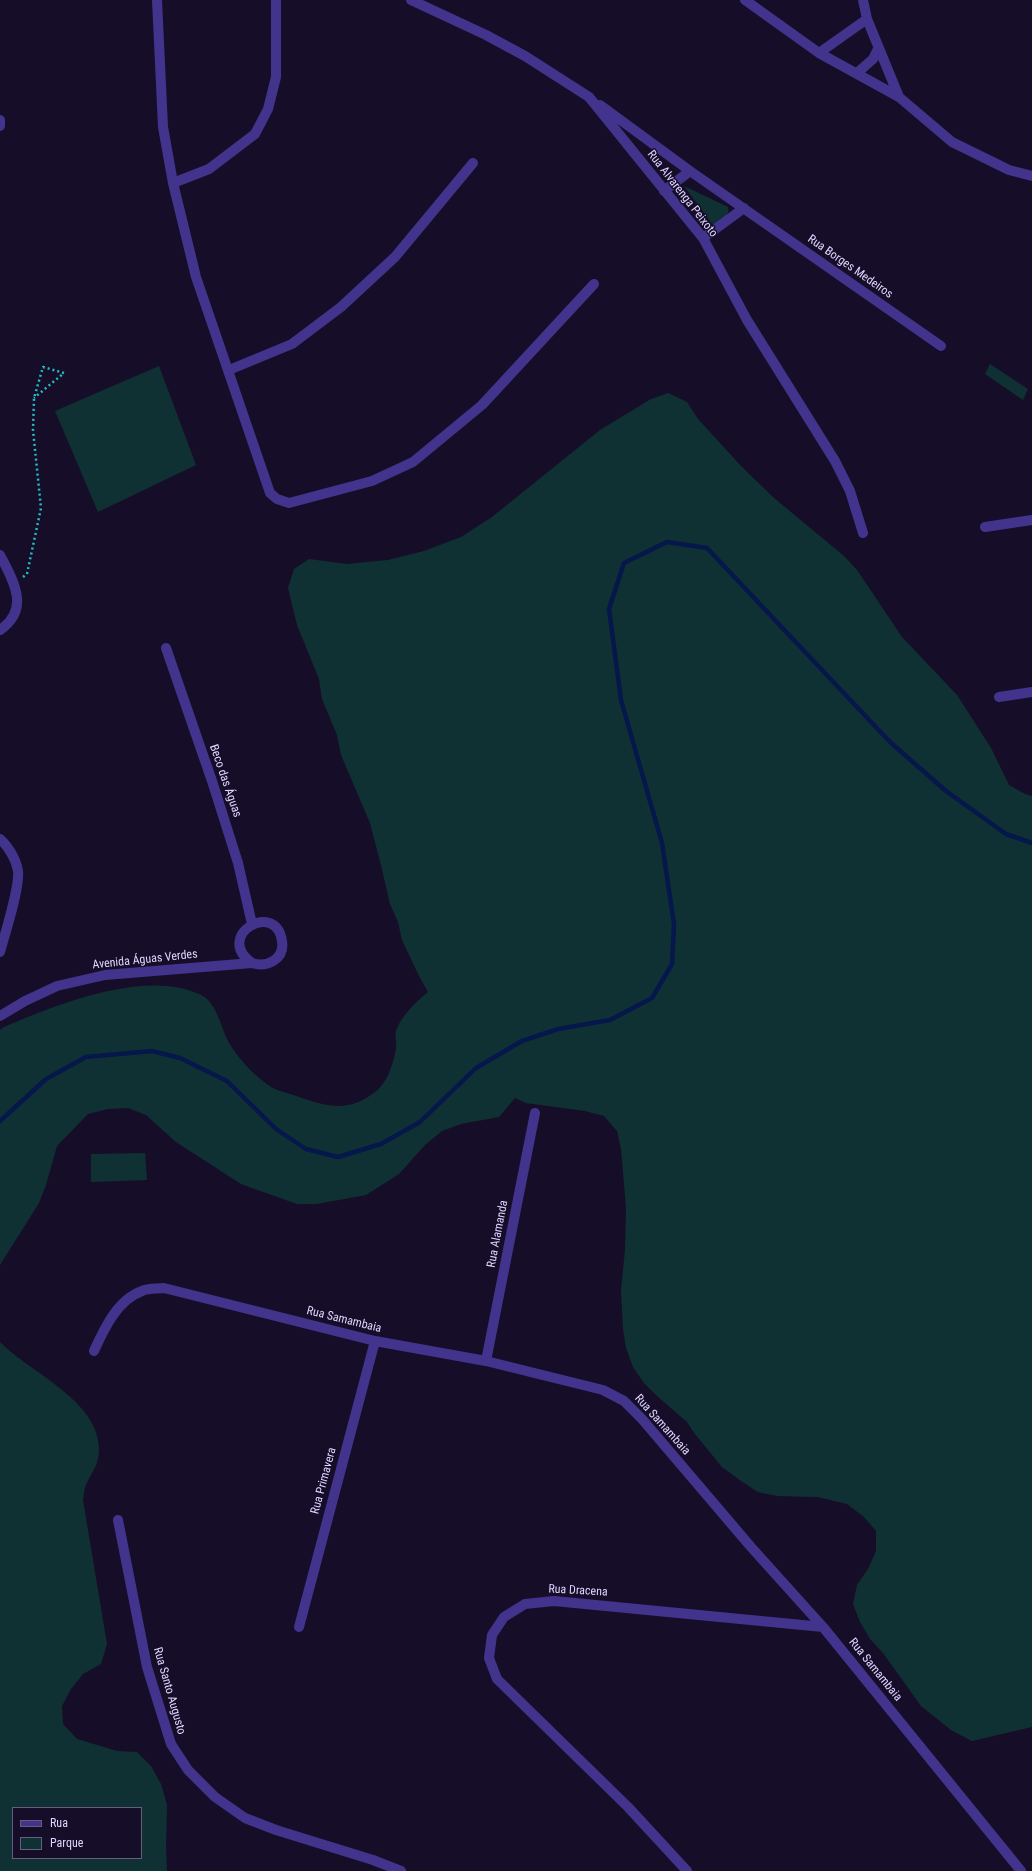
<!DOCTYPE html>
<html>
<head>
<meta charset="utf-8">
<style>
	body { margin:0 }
	#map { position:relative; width:1032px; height:1871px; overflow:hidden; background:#160e29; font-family:"Roboto Condensed",sans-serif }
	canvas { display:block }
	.legend { position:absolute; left:12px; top:1807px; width:130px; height:52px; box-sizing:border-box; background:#160e29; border:1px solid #665e7f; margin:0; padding:5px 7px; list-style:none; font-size:12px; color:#dfd6ff }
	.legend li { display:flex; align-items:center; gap:8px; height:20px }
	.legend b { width:20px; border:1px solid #665e7f }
</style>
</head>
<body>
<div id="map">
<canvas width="1032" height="1871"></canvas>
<ul class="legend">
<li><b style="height:5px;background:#42348d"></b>Rua</li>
<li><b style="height:11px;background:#103134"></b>Parque</li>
</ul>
</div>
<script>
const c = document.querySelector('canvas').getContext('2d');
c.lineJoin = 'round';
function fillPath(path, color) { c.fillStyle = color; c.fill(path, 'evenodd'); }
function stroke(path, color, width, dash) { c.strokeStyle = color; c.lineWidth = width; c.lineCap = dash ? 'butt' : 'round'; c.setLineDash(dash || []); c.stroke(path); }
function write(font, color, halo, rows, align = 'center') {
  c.font = font + ' "Roboto Condensed",sans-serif'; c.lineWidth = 3; c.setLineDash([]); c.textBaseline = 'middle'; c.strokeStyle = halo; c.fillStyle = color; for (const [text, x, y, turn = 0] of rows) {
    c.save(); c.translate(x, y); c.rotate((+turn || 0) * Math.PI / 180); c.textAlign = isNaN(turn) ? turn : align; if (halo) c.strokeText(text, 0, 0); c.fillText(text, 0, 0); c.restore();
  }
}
const green = new Path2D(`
	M 684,186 L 728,207 C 730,216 723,220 716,225 L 712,224 Z
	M 990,364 L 1028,389 L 1023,400 L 985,374 Z
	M 159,366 L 196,465 L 98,512 L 55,411 Z
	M 668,393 L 687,402 L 698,419 L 741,466 L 774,498 L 844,556 L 857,570 L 902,637 L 957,695 L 991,748 L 1009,785 L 1025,794 L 1032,796 L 1032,1727 L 972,1741 L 951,1730 L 921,1706 L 883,1653 L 870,1639 L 860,1622 L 853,1604 L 857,1585 L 868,1569 L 876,1551 L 876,1531 L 864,1517 L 847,1504 L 818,1497 L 777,1496 L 758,1492 L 741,1481 L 722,1467 L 695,1434 L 687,1422 L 657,1396 L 644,1383 L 633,1367 L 626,1348 L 623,1329 L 621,1290 L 625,1250 L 626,1208 L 621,1149 L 617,1131 L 604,1116 L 585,1111 L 526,1103 L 515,1098 L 499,1117 L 461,1124 L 442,1131 L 425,1145 L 399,1174 L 366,1195 L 317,1204 L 297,1204 L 241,1184 L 176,1142 L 146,1115 L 128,1108 L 108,1109 L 88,1114 L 57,1146 L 46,1185 L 39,1203 L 0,1265 L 0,1030 L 4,1027 C 56,1005 146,968 201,995 C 218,1003 221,1031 231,1046 C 241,1062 255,1076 271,1087 C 276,1090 284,1092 290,1094 C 317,1103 341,1114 368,1097 C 372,1094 379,1090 382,1085 C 389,1077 394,1060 396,1049 C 397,1042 394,1034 397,1028 C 404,1013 416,1002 428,992 L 419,976 L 402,940 L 398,922 L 390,904 L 381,865 L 370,823 L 341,755 L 337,735 L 322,699 L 319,679 L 297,625 L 288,588 L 294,569 L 309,559 L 347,564 L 388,560 L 424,551 L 461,537 L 492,517 L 600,430 L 651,399 Z
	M 145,1153 L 147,1180 L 91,1182 L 91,1154 Z
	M 0,1342 C 29,1372 98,1400 99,1448 C 99,1466 92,1471 86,1485 C 84,1489 84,1495 83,1500 L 107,1644 L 101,1664 L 83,1674 L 71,1689 L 62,1706 L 63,1724 L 77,1739 L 117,1751 L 137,1752 L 151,1766 L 161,1784 L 167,1805 L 166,1846 L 167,1871 L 0,1871 ZM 13,1808 L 141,1808 L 141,1858 L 13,1858 Z`);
const stream = new Path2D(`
	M 0,1121 L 46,1079 L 86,1057 L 152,1051 L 180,1058 L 227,1081 L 276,1129 L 306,1149 L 338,1157 L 381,1144 L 420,1122 L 476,1068 L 522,1041 L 558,1029 L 610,1020 L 652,998 L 672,964 L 674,924 L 662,843 L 621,700 L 609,609 L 624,563 L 667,542 L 707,548 L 890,742 L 946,791 L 1006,834 L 1032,843`);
const path = new Path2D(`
	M 23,577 L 27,574 L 41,508 L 33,430 L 34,398 L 43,367 L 64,373 L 34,398`);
const street = new Path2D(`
	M 157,0 L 163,127 L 173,183 L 196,277 L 270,493 L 277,499 L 289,503 L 372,481 L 413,462 L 482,405 L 594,284
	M 411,0 L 486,35 L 525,56 L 589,97 L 703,238 L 747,320 L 835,461 L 850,491 L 863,533
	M 745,0 L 819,53 L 899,97
	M 863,0 L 867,19 L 899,97 L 952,142 L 1009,170 L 1032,176
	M 819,53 L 867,19
	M 857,73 L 873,59 L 878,49
	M 600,105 L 690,171 L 941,346
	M 0,120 L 0,126
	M 173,183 L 209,169 L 255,134 L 268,109 L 276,77 L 276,0
	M 664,191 L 690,171
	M 703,238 L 744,208
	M 229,370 L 292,344 L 341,307 L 395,257 L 473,163
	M 985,527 L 1032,520
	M 0,555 C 13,580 31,609 0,630
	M 166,648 L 212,781 L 238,863 L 252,924
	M 999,697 L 1032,692
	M 0,839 C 8,846 16,859 18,871 C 20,887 5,934 0,952
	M 0,1016 L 25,1001 L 57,986 L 105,975 L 252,963 C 267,968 285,959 282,941 C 276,899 213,936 252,963
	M 94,1351 C 104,1329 117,1300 142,1291 C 148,1288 157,1289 164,1288 L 375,1341 L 486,1361 L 603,1390 L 624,1401 L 642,1419 L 751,1547 L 823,1627 L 1021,1871
	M 486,1361 L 535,1113
	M 118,1520 L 147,1667 L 171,1744 L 188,1770 L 215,1797 L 245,1818 L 276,1830 L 373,1860 L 401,1871
	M 299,1627 L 375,1341
	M 687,1871 L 628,1807 L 497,1679 L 489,1658 L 492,1635 L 504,1617 L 525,1604 L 554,1601 L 823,1627`);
const streetNames = [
	["Rua Alvarenga Peixoto",682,194,52],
	["Rua Borges Medeiros",850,267,35],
	["Beco das Águas",225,781,71],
	["Avenida Águas Verdes",145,960,-6],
	["Rua Alamanda",498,1234,-79],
	["Rua Samambaia",344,1320,14],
	["Rua Samambaia",662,1425,48],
	["Rua Primavera",324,1481,-75],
	["Rua Dracena",578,1591,3],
	["Rua Samambaia",875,1670,51],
	["Rua Santo Augusto",169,1691,74]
];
fillPath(green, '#103134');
stroke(stream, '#05174b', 4.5);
stroke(path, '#24bdc5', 2.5, [2, 3]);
stroke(street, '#42348d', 10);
write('12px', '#dfd6ff', '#160e29', streetNames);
</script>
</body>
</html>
